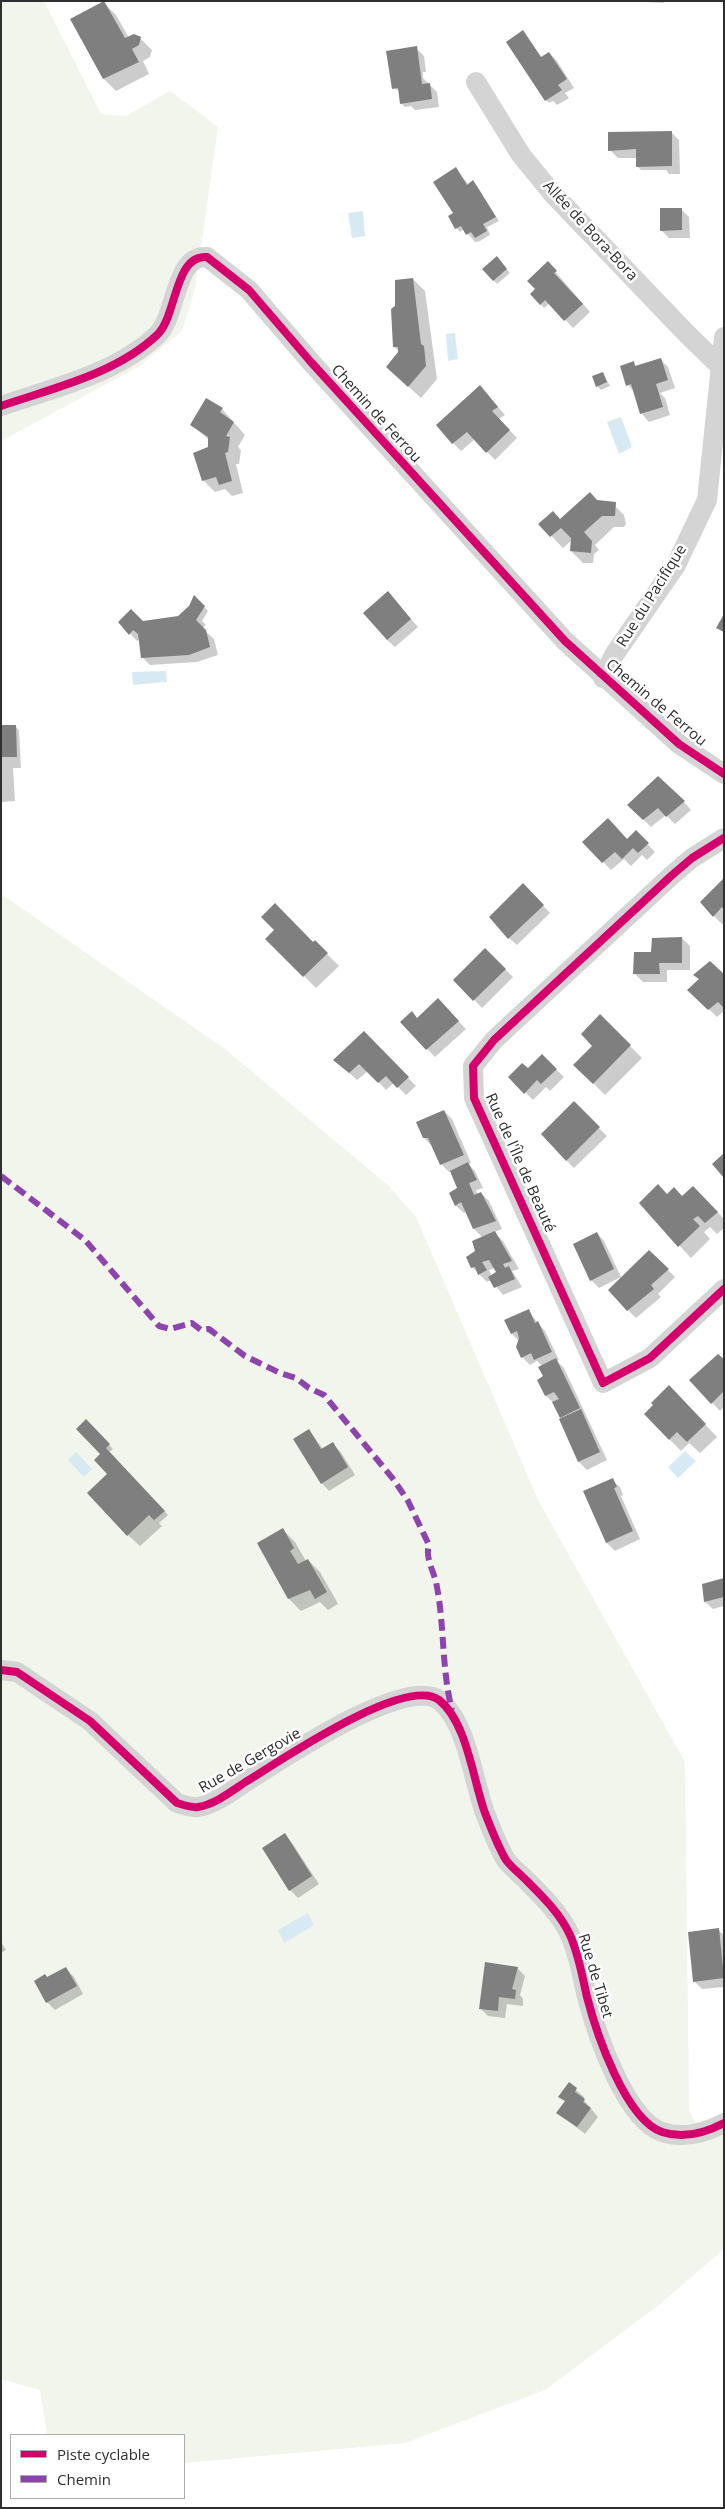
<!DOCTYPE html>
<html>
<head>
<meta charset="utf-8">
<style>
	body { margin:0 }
	#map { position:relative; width:725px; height:2509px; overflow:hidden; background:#fff; font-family:"Open Sans",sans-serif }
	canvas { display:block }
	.frame { position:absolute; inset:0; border:2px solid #2f2f2f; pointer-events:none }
	.legend { position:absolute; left:10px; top:2434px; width:175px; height:65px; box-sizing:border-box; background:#fff; border:1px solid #acacac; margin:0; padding:6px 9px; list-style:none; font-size:15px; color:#2f2f2f }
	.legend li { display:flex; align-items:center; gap:10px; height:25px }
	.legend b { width:25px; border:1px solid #acacac }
</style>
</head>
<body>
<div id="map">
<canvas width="725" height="2509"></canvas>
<div class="frame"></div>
<ul class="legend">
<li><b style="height:6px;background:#d6006c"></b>Piste cyclable</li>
<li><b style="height:6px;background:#8e44ad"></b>Chemin</li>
</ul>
</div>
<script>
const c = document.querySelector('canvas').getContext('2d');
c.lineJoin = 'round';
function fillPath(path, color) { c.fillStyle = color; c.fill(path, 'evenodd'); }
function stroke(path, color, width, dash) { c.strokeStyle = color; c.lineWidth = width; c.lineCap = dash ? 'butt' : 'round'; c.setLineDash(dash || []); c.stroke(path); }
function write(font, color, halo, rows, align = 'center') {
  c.font = font + ' "Open Sans",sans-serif'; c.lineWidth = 5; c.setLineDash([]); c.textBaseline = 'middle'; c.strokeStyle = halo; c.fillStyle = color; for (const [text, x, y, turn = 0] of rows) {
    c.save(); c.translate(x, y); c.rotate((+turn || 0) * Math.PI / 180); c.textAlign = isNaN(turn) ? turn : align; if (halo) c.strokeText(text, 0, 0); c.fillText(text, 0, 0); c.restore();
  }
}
const green = new Path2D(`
	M 1,1 L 44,1 L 101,114 L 126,116 L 170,91 L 218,127 L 195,289 L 182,331 L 138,367 L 1,441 Z
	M 1,894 L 225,1049 L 388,1185 L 416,1217 L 538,1500 L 685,1762 L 689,2110 L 704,2140 L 724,2132 L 724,2249 L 660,2304 L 545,2390 L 405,2443 L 184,2463 L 184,2435 L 47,2435 L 40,2390 L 1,2379 Z`);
const water = new Path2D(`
	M 363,211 L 365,236 L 352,238 L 348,213 Z
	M 455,333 L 458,359 L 448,361 L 446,334 Z
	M 621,417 L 632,447 L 619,454 L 607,422 Z
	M 166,671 L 167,682 L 133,685 L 132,672 Z
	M 685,1451 L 696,1461 L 678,1478 L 668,1467 Z
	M 76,1452 L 92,1469 L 84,1477 L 68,1460 Z
	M 308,1913 L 314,1925 L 284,1943 L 278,1930 Z`);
const shadow = new Path2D(`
	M 626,1 L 664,1 L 664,3 Z
	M 104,3 L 116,15 L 129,38 L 140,38 L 152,50 L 150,57 L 143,61 L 149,74 L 116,91 L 104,79 L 72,20 Z
	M 523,32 L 542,58 L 549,53 L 557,61 L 574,88 L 565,93 L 569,98 L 557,105 L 553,101 L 549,103 L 546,100 Z
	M 416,48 L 424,56 L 426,72 L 423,72 L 423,78 L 437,92 L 439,107 L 415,110 L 411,106 L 405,107 L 401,103 L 399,91 L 393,88 Z
	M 671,132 L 679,140 L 680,174 L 669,174 L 666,170 L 641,170 L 637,166 L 637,158 L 618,158 L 610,150 Z
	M 456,169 L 469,185 L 473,182 L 477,186 L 499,221 L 487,227 L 490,235 L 480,241 L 475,242 L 464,229 L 460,232 L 456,228 Z
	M 681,209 L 689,217 L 690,238 L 669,238 L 661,230 Z
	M 500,262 L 510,273 L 497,284 L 484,269 Z
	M 548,263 L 590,312 L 573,328 L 550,303 L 544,308 L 532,295 L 537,289 Z
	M 413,279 L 425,291 L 437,379 L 421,398 L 399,378 L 400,352 L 394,347 L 396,307 Z
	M 660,359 L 668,367 L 675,388 L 660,393 L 665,398 L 670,415 L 649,422 L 642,414 L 634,392 L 628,385 L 633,363 L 637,367 Z
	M 603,373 L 610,386 L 601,390 L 597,386 Z
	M 480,386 L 505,415 L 499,419 L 517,438 L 495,460 L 475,439 L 461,451 L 453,443 Z
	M 222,409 L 245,435 L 238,447 L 241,450 L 239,464 L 236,464 L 243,493 L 232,496 L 225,489 L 215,492 L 203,480 L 209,440 L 191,424 Z
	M 597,501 L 612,503 L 624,515 L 626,524 L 624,527 L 614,527 L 595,545 L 599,550 L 594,554 L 593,563 L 583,563 L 571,551 L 572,540 L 563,548 L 540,524 L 560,520 Z
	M 388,592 L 418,627 L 395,647 L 387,640 Z
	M 194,597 L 208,611 L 202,621 L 206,625 L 202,628 L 214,639 L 218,655 L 197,662 L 150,665 L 142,657 L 140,639 L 137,641 L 119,622 L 143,622 L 179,617 L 190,606 Z
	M 15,726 L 19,730 L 21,768 L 13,768 L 15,801 L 1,802 L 1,727 Z
	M 684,802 L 691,810 L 675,824 L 666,815 L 651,827 L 629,805 Z
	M 636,832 L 655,852 L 647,860 L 642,855 L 631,866 L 624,859 L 611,870 L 584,842 L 628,840 Z
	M 724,880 L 724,926 L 714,916 Z
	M 523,885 L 550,913 L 517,945 L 509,938 Z
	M 682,938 L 690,946 L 690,970 L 667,970 L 667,982 L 643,982 L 635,974 L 652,953 Z
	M 267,939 L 315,942 L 339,966 L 316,988 Z
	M 485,949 L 513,977 L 482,1008 L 455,980 Z
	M 695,975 L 724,976 L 724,1011 L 717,1017 L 689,990 L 700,980 Z
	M 438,1000 L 466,1029 L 435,1057 L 401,1022 L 418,1019 Z
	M 600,1016 L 642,1058 L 605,1095 L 575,1065 L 594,1046 Z
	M 364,1033 L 416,1086 L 406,1095 L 394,1083 L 386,1090 L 368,1071 L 357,1080 L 343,1067 Z
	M 542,1056 L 564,1077 L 550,1091 L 546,1087 L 533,1100 L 510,1077 L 528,1070 Z
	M 574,1103 L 607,1136 L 574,1168 L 566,1160 Z
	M 444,1111 L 452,1119 L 471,1163 L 468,1164 L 475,1171 L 483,1188 L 476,1190 L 478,1195 L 481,1193 L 489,1201 L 502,1229 L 494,1232 L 503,1241 L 519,1269 L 512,1271 L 522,1287 L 503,1295 L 491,1280 L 487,1282 L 472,1267 L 483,1238 L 474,1229 L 467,1211 L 464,1213 L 456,1206 L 451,1193 L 459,1189 L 451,1171 L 449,1172 L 441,1164 L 432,1146 L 424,1138 ZM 495,1268 L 498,1273 L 492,1276 L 489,1270 Z
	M 668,1195 L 705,1199 L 724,1219 L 724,1228 L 717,1234 L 710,1227 L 704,1232 L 710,1239 L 691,1258 L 640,1203 Z
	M 597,1233 L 604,1241 L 621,1277 L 599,1288 L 591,1280 Z
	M 649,1251 L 675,1277 L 658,1294 L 661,1297 L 636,1318 L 628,1310 Z
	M 528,1311 L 545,1331 L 559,1360 L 557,1361 L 564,1368 L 607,1460 L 587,1470 L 579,1462 L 554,1403 L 546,1396 L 539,1380 L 545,1376 L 542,1366 L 537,1361 L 530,1365 L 522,1357 L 519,1341 L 512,1334 Z
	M 724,1361 L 724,1407 L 720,1411 L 691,1380 Z
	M 681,1399 L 717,1437 L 700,1453 L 689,1443 L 681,1451 L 645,1414 Z
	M 86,1421 L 113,1449 L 109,1452 L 168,1515 L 159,1523 L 167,1531 L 162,1526 L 140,1546 L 128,1535 L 109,1474 Z
	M 309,1430 L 323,1449 L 332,1444 L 340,1451 L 355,1475 L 329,1491 L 322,1483 Z
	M 612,1480 L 620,1487 L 623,1495 L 621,1496 L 640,1539 L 615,1551 L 607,1543 L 585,1492 Z
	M 283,1530 L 295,1542 L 306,1561 L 308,1560 L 320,1572 L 338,1604 L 328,1610 L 320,1602 L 301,1611 L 289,1599 L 258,1544 Z
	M 724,1580 L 724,1606 L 713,1609 L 705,1602 Z
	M 285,1835 L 292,1843 L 319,1884 L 298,1898 L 290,1890 Z
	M 718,1930 L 724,1935 L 724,1987 L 702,1989 L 694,1981 Z
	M 1,1942 L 6,1950 L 1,1953 Z
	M 517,1968 L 525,1976 L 520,1995 L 523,1999 L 523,2006 L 507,2004 L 505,2018 L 488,2016 L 480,2008 Z
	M 66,1969 L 74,1977 L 83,1994 L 55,2010 L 47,2002 L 48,1979 Z
	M 569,2084 L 584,2097 L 583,2099 L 598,2117 L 585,2134 L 558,2113 L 566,2102 L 560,2097 Z`);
const building = new Path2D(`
	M 104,1 L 125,38 L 134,34 L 141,37 L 139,45 L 132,49 L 139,62 L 103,79 L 70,19 Z
	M 523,30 L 541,57 L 549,52 L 567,79 L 558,85 L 562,90 L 545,101 L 506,42 Z
	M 417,46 L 422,84 L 430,83 L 432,99 L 400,104 L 398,88 L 392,89 L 386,51 Z
	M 672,131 L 672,166 L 636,167 L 636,149 L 608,151 L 608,132 Z
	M 456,167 L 467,185 L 473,180 L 496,217 L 483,224 L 487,231 L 475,238 L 471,232 L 466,235 L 461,226 L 455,229 L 448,216 L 453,213 L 433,182 Z
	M 660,208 L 682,208 L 682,230 L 660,231 Z
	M 497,256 L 507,269 L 493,281 L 482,269 Z
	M 548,261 L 557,271 L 554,273 L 583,304 L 564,321 L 545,300 L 540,305 L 530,294 L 535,289 L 527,281 Z
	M 413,278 L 421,344 L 424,346 L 426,366 L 408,387 L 386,367 L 398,352 L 398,347 L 393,347 L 391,309 L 395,306 L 395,280 Z
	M 661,358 L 668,380 L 656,384 L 663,407 L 640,414 L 631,384 L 626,386 L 620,366 L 634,361 L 635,366 Z
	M 603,372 L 607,382 L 596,387 L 592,376 Z
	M 480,385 L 498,407 L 492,411 L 510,430 L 486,453 L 467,432 L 452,444 L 436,425 Z
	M 206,398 L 223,408 L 220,412 L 234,422 L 226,436 L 230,437 L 228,452 L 225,453 L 232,481 L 219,485 L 216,477 L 202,481 L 193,453 L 208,447 L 208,437 L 190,425 Z
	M 590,492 L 597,500 L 616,502 L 615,516 L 602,516 L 584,532 L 592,541 L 591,553 L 570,551 L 571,538 L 561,528 L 550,537 L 538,524 L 553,511 L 560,519 Z
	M 388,591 L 411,619 L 387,640 L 363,613 Z
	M 194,595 L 205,606 L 196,620 L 206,630 L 210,647 L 189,655 L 141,658 L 138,634 L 133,630 L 129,635 L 118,622 L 131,609 L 143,621 L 178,616 L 189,606 Z
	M 724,614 L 724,632 L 716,628 Z
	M 1,725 L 16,725 L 17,757 L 1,757 Z
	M 658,776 L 685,801 L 666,817 L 658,808 L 643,820 L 627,805 Z
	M 608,818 L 627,839 L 636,830 L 649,843 L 638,853 L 633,848 L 622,859 L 615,852 L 602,863 L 582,842 Z
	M 724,878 L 724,910 L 722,907 L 713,917 L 700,902 Z
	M 523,883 L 544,905 L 508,939 L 489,917 Z
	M 275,903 L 313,942 L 315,940 L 328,953 L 303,977 L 265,939 L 274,930 L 261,917 Z
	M 682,937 L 682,963 L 659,963 L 660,974 L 633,974 L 634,952 L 651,952 L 652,938 Z
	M 485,948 L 506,969 L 473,1001 L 453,980 Z
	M 710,961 L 724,974 L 724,1008 L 718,1002 L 708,1010 L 687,990 L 699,979 L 693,975 Z
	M 438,998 L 459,1021 L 426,1050 L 400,1022 L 412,1011 L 417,1018 Z
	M 600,1014 L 631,1045 L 593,1084 L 573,1065 L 592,1046 L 581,1034 Z
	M 364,1031 L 409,1077 L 397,1088 L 386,1076 L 378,1083 L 359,1064 L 349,1073 L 333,1060 Z
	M 542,1054 L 557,1069 L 541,1084 L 537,1080 L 524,1094 L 508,1077 L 522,1063 L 528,1068 Z
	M 574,1101 L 600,1127 L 566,1161 L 541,1134 Z
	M 444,1110 L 464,1155 L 440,1165 L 428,1138 L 423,1138 L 416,1122 Z
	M 724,1153 L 724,1178 L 712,1164 Z
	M 468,1162 L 477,1180 L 469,1183 L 474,1195 L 481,1192 L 496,1221 L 473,1229 L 461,1202 L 455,1206 L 449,1193 L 457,1188 L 450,1171 Z
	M 658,1184 L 667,1194 L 674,1187 L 682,1196 L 693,1186 L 718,1212 L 705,1223 L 698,1216 L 693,1219 L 700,1226 L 678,1247 L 639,1203 Z
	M 495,1231 L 512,1261 L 503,1264 L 505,1268 L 509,1266 L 515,1279 L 494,1288 L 488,1277 L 496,1272 L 489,1260 L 482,1262 L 487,1270 L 478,1275 L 475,1267 L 471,1268 L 466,1257 L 475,1251 L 472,1241 Z
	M 597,1232 L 614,1269 L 590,1281 L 573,1244 Z
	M 649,1250 L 669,1269 L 651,1285 L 654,1289 L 627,1311 L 608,1290 Z
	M 529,1309 L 535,1323 L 538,1321 L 552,1352 L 534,1360 L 531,1353 L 521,1358 L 516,1347 L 519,1338 L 517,1331 L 511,1334 L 504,1320 Z
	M 718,1354 L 724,1359 L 724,1391 L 711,1404 L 689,1380 Z
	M 556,1358 L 580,1408 L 560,1418 L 552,1402 L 559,1399 L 554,1392 L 545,1396 L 537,1380 L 543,1376 L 538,1367 Z
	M 669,1385 L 706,1424 L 687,1442 L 677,1432 L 669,1440 L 644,1414 L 653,1405 L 651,1403 Z
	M 581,1409 L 600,1452 L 578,1462 L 559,1419 Z
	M 86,1419 L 110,1444 L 106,1448 L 165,1511 L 154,1520 L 149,1515 L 127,1536 L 87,1493 L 107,1474 L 94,1460 L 100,1454 L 76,1429 Z
	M 309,1429 L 321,1449 L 333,1442 L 348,1467 L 321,1484 L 293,1439 Z
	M 613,1478 L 617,1487 L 614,1488 L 633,1531 L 606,1543 L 583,1491 Z
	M 283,1528 L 294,1548 L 290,1551 L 298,1564 L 308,1559 L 327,1592 L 315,1599 L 310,1590 L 288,1599 L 257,1543 Z
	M 724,1578 L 724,1597 L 704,1602 L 702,1584 Z
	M 285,1833 L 312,1876 L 289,1891 L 262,1848 Z
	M 719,1928 L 724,1978 L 693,1982 L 688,1932 Z
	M 485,1962 L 518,1967 L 512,1989 L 516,1990 L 515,1999 L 499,1997 L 498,2011 L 479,2009 Z
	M 66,1967 L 77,1986 L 46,2003 L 34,1981 L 45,1974 L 47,1977 Z
	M 569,2082 L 577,2088 L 575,2092 L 585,2099 L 583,2102 L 591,2108 L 577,2127 L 556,2113 L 565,2101 L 558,2097 Z`);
const street = new Path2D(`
	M 476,82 L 521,155 L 553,194 L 686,333 L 721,367
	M 1,406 C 53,388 116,374 157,335 C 177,317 174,254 207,257 L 249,290 L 310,361 L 565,641 L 679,744 L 724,774
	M 603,678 L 614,655 L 676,565 L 707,500 L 724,337
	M 724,838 L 692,858 L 671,876 L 494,1040 L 473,1066 L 474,1098 L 603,1383 L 650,1358 L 724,1289
	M 1,1670 L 17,1672 L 90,1721 L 177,1803 C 184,1805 191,1808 198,1807 C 216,1804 233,1790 247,1781 C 280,1761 405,1675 439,1700 C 467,1722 473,1780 485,1813 C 491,1828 498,1847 506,1860 C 511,1867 519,1873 524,1878 C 541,1895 560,1913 570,1935 C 579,1955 582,1976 587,1997 C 596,2032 625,2119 662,2132 C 683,2139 705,2133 724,2123`);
const quiet = new Path2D(`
	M 1,1176 L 85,1240 L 159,1326 L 170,1329 L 192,1323 L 201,1330 L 209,1329 L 245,1356 L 280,1373 L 296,1378 L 309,1388 L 324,1395 L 394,1480 L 408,1501 L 429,1545 C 425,1557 433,1570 436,1582 C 445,1625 441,1667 452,1710`);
const cycleway = new Path2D(`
	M 1,406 C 53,388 116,374 157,335 C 177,317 174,254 207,257 L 249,290 L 310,361 L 565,641 L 679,744 L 724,774
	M 724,838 L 692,858 L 671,876 L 494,1040 L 473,1066 L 474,1098 L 603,1383 L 650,1358 L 724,1289
	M 1,1670 L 17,1672 L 90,1721 L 177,1803 C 184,1805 191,1808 198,1807 C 216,1804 233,1790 247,1781 C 280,1761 405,1675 439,1700 C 467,1722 473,1780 485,1813 C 491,1828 498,1847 506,1860 C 511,1867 519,1873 524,1878 C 541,1895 560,1913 570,1935 C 579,1955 582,1976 587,1997 C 596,2032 625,2119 662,2132 C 683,2139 705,2133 724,2123`);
const streetNames = [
	["Allée de Bora-Bora",590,231,47],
	["Chemin de Ferrou",376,414,48],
	["Rue du Pacifique",652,596,-58],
	["Chemin de Ferrou",656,703,40],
	["Rue de l'Île de Beauté",520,1163,66],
	["Rue de Gergovie",250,1761,-30],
	["Rue de Tibet",595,1976,73]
];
fillPath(green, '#f1f5eb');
fillPath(water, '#d7eaf4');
fillPath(shadow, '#0003');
fillPath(building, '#7f7f7f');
stroke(street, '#d4d4d4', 20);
stroke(quiet, '#8e44ad', 6, [12, 6]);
stroke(cycleway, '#d6006c', 8);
write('15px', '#2f2f2f', '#fff', streetNames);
</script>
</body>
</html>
